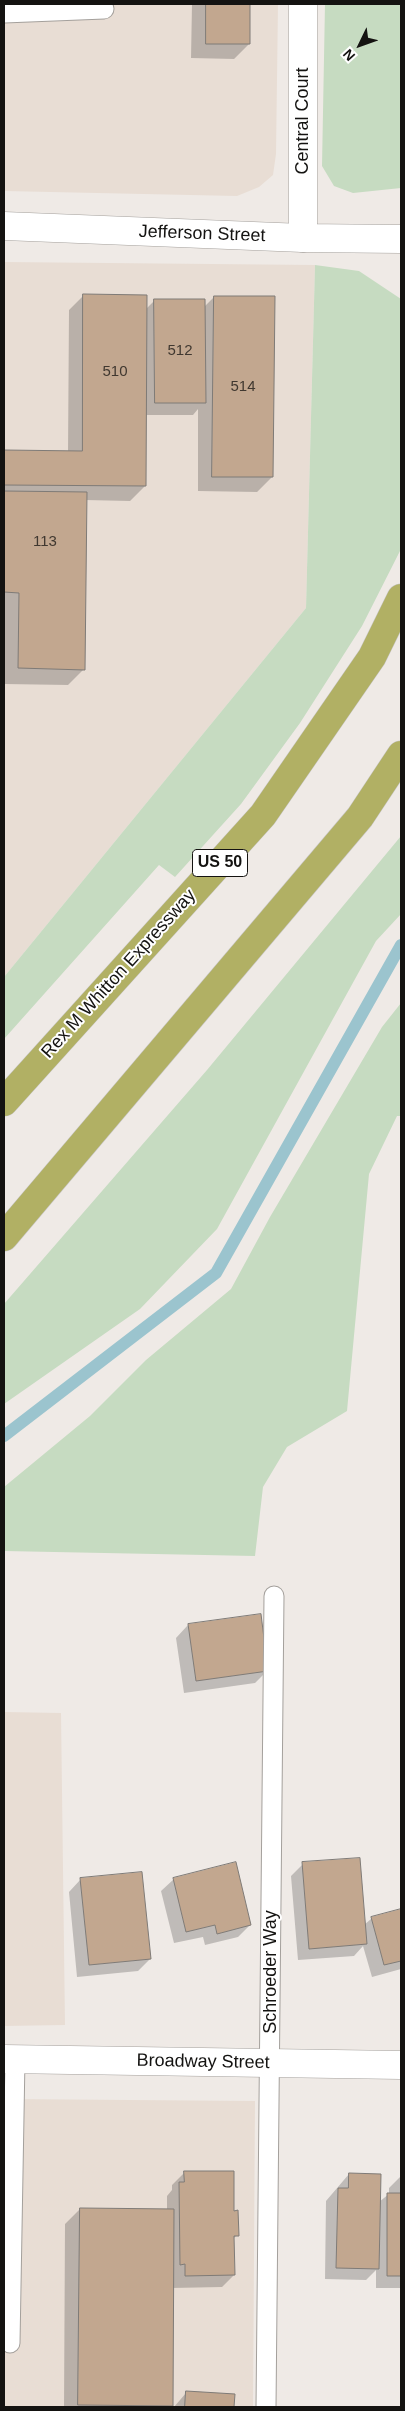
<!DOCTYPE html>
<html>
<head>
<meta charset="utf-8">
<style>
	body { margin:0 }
	#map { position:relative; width:405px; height:2411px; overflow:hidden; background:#efeae6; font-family:Helvetica,sans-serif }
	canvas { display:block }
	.frame { position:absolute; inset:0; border:5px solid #141311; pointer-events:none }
	.north { position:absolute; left:335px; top:20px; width:50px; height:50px; -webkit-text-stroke:4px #fff; paint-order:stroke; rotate:228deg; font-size:14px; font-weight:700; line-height:20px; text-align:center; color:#141311 }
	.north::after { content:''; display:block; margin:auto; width:18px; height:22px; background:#141311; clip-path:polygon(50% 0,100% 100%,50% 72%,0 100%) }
</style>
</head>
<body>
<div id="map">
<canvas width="405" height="2411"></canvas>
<div class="frame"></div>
<div class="north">N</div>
</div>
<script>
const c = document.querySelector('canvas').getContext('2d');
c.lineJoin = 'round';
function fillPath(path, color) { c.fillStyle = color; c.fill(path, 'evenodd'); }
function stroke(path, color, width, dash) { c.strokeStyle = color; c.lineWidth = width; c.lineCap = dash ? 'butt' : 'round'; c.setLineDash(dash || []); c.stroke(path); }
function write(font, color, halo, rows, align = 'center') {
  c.font = font + ' Helvetica,sans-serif'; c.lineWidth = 4; c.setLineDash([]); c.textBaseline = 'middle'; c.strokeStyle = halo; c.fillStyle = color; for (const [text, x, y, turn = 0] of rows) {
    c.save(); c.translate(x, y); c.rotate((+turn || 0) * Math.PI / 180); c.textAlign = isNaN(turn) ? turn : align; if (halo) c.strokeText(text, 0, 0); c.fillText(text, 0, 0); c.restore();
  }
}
const built = new Path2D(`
	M 4,4 L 278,4 L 276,154 L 273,175 L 259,187 L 237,196 L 4,191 Z
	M 4,262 L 315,265 L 306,608 L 4,977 Z
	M 4,1712 L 61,1713 L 65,2025 L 4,2026 Z
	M 4,2099 L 255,2101 L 253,2407 L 4,2407 Z`);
const green = new Path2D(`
	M 325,4 L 401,4 L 401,188 L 353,193 L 334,186 L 322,166 Z
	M 315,265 L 359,271 L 401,299 L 401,549 L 362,626 L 300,723 L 241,804 L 175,877 L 159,865 L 4,1039 L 4,977 L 306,608 Z
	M 401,836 L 401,914 L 376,941 L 217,1229 L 140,1309 L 4,1404 L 4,1304 L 207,1070 Z
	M 401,1003 L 401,1116 L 397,1116 L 369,1174 L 347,1411 L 287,1447 L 263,1487 L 255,1556 L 4,1551 L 4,1487 L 90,1416 L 146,1360 L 231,1289 L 270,1217 L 382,1027 Z`);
const shadow = new Path2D(`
	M 192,4 L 249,4 L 249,44 L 234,59 L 191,58 Z
	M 84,295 L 146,309 L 155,300 L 204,307 L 214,297 L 272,477 L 257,492 L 198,491 L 198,409 L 193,415 L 145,415 L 145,486 L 130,501 L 85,500 L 84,669 L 68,685 L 4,684 L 4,451 L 68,452 L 69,310 Z
	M 188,1625 L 267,1671 L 255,1683 L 184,1693 L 176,1638 Z
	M 303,1864 L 364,1925 L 371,1919 L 401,1910 L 401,1969 L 372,1977 L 363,1946 L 354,1956 L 298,1960 L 291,1876 Z
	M 81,1879 L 150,1959 L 138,1971 L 77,1977 L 69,1892 Z
	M 174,1879 L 250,1925 L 238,1937 L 205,1945 L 203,1937 L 174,1943 L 161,1891 Z
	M 185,2172 L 233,2212 L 237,2235 L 233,2239 L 234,2275 L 222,2287 L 172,2288 L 171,2405 L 170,2407 L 64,2407 L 65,2224 L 80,2209 L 167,2210 L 167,2196 L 172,2190 L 172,2185 Z
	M 349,2174 L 379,2202 L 389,2194 L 389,2188 L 401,2176 L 401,2288 L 376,2288 L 376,2270 L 366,2280 L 325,2279 L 326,2201 Z
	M 186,2393 L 233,2396 L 233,2407 L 174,2407 Z`);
const stream = new Path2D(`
	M 4,1436 L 216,1273 L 401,945`);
const building = new Path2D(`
	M 206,4 L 250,4 L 250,44 L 206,44 Z
	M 83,294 L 147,295 L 146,486 L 4,485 L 4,450 L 82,451 Z
	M 214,296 L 275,296 L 273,477 L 212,477 Z
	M 154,299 L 205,299 L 206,403 L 155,403 Z
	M 4,491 L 87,492 L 85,670 L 18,668 L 19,593 L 4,592 Z
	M 261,1614 L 268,1671 L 196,1681 L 188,1624 Z
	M 360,1858 L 367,1944 L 309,1949 L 302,1862 Z
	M 236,1862 L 251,1925 L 217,1934 L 215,1925 L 186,1932 L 173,1878 Z
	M 142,1872 L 151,1959 L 89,1965 L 80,1878 Z
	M 401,1909 L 401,1961 L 384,1965 L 371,1917 Z
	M 184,2171 L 234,2171 L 234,2211 L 238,2210 L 239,2236 L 234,2236 L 235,2275 L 185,2276 L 185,2264 L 180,2265 L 179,2182 L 184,2182 Z
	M 349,2173 L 381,2174 L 379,2269 L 336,2268 L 338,2188 L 348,2188 Z
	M 401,2175 L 401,2276 L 387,2276 L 387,2193 L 401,2193 Z
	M 80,2208 L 174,2209 L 173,2406 L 78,2405 Z
	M 186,2391 L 235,2394 L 234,2407 L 185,2407 Z`);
const lane = new Path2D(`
	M 4,13 L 104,9
	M 10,2343 L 15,2059
	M 266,2407 L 274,1596`);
const street = new Path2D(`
	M 303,4 L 303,238`);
const secondary = new Path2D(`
	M 4,226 L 303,238 L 401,239
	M 4,2059 L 401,2065`);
const highway = new Path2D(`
	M 4,1102 L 263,815 L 372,657 L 401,598
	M 4,1237 L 360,817 L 401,755`);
const numberNames = [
	["512",180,351],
	["510",115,372],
	["514",243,387],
	["113",45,542]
];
const shields = [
	[220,863,55]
];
const shieldNames = [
	["US 50",220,863]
];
const streetNames = [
	["Central Court",303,121,-90],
	["Jefferson Street",202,234,2],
	["Rex M Whitton Expressway",119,974,-48],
	["Schroeder Way",271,1972,-90],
	["Broadway Street",203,2062,1]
];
fillPath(built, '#e8ddd4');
fillPath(green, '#c6dbc1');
fillPath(shadow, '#0003');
stroke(stream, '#9bc4ce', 12);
fillPath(building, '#c2a78f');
stroke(building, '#7f7b77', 1);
stroke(lane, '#a4a09c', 21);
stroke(street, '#a4a09c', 29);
stroke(secondary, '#a4a09c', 29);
stroke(highway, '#c7c6c6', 29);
stroke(lane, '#fff', 19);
stroke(street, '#fff', 28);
stroke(secondary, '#fff', 28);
stroke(highway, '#b1b064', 28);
write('15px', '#403830', null, numberNames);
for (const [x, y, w] of shields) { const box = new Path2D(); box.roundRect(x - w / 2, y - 13.5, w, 27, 4); c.fillStyle = '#fff'; c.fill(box); stroke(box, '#141311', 1); }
write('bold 16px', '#141311', null, shieldNames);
write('18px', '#141311', '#fff', streetNames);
</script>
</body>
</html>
